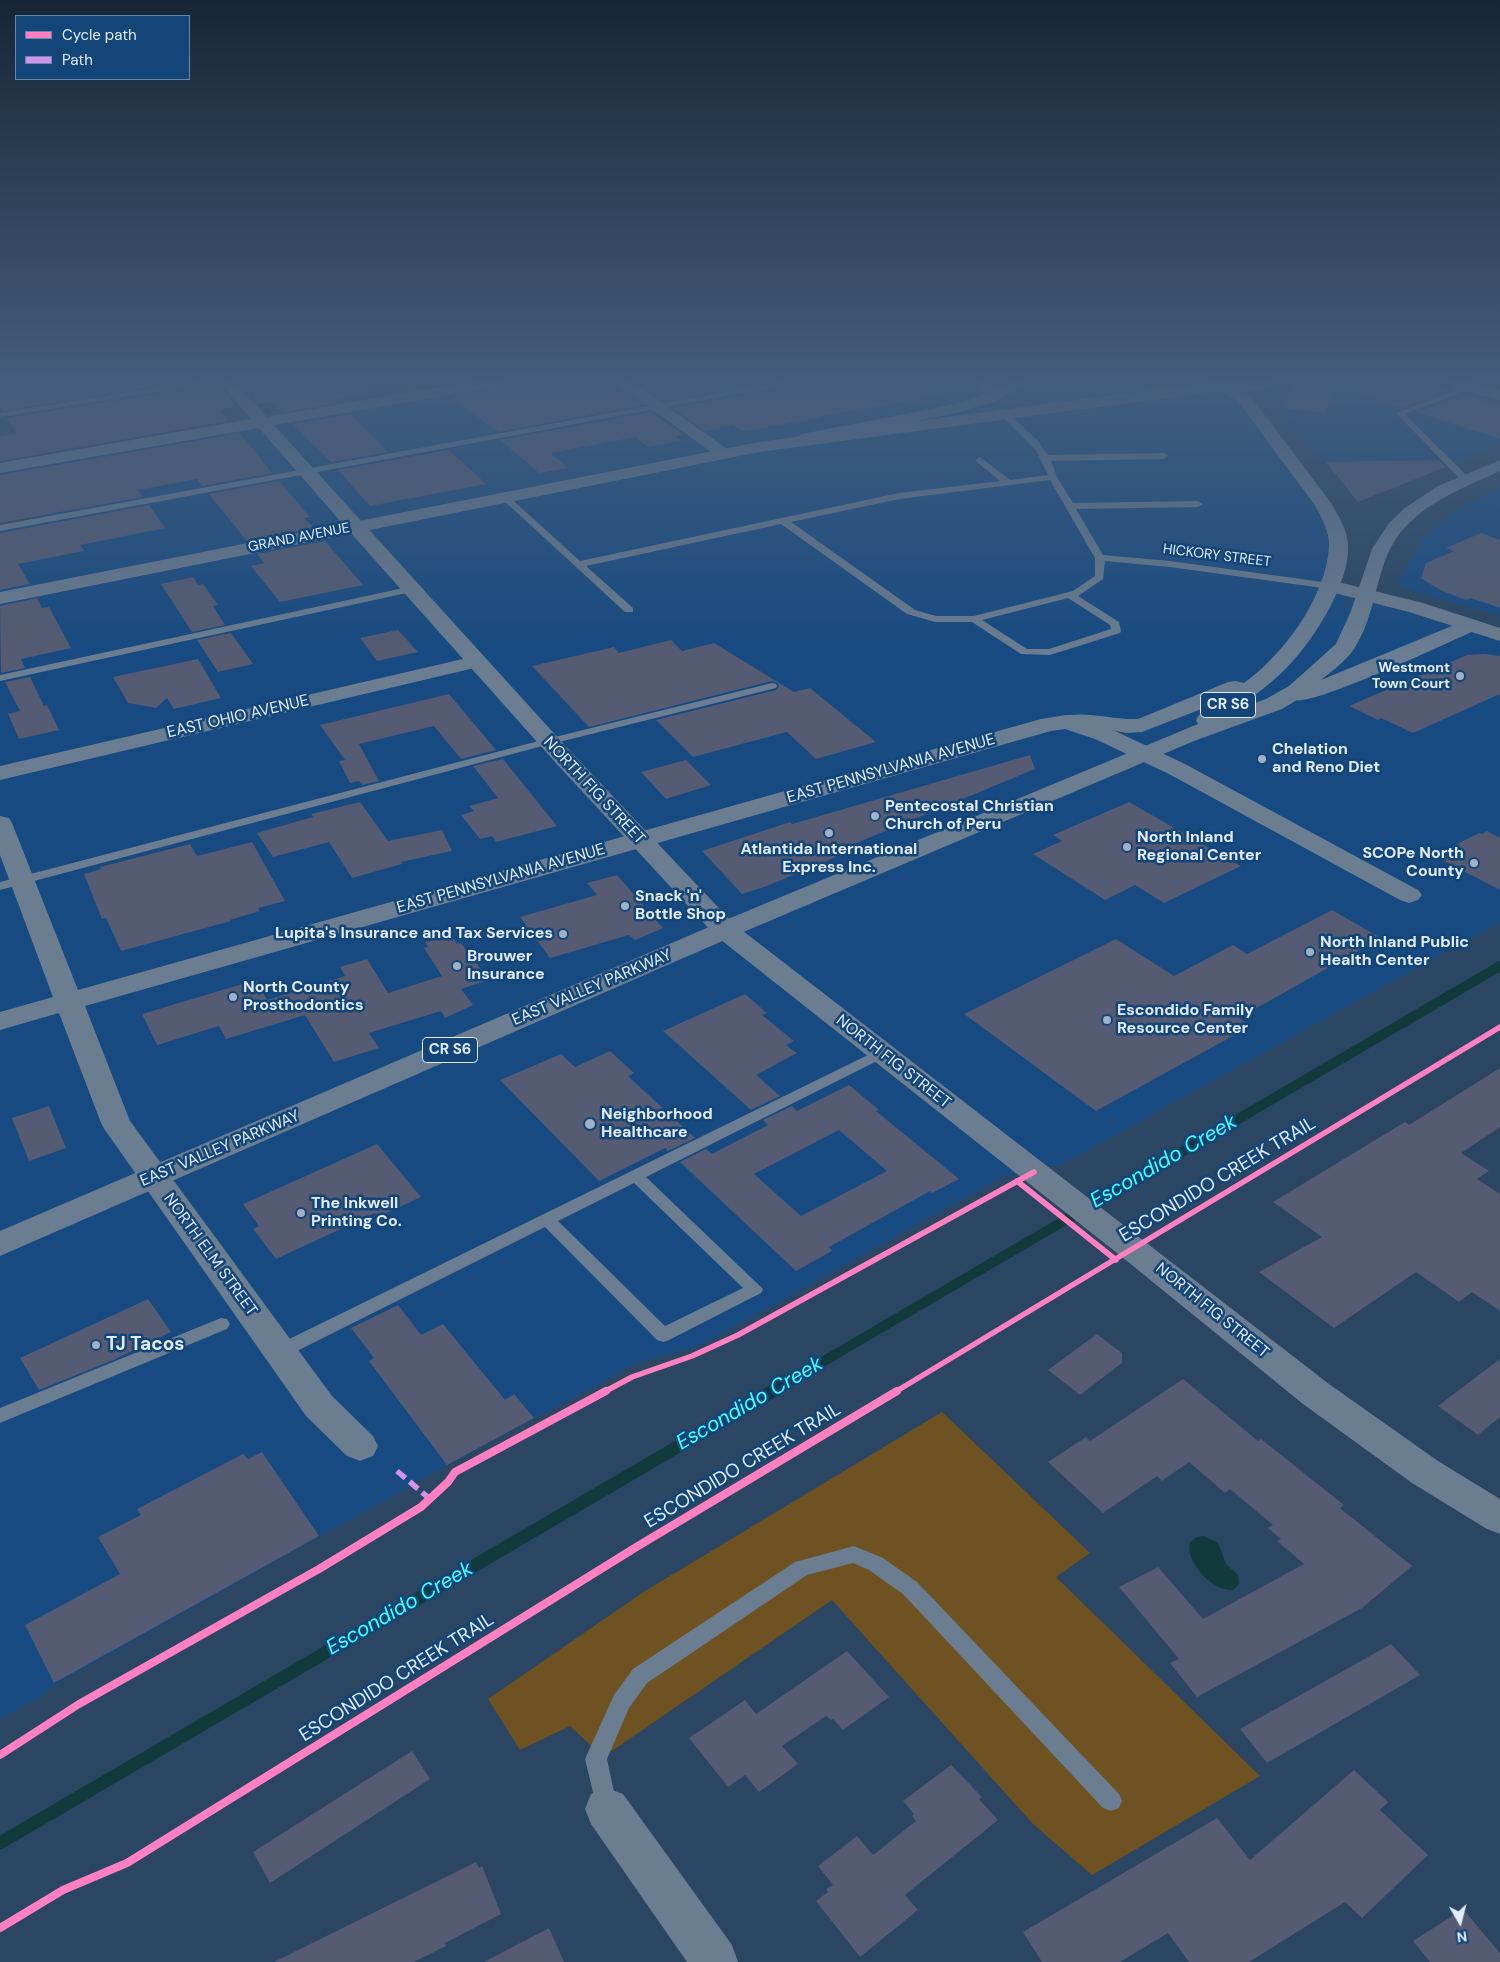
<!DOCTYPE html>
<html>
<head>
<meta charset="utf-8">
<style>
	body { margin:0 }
	#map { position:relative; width:1500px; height:1962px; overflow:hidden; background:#2a4662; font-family:"DM Sans",sans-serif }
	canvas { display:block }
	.legend { position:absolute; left:15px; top:15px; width:175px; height:65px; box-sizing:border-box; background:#134579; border:1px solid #6688ac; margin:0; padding:6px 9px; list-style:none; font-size:15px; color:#e2ecf9 }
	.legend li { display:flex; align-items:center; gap:10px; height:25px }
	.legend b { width:25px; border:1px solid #6688ac }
	.north { position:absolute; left:1435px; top:1897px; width:50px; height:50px; -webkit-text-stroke:4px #134579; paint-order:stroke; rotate:172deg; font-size:14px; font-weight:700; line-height:20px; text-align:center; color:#e2ecf9 }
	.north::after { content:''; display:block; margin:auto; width:18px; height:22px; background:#e2ecf9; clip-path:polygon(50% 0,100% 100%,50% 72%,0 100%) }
</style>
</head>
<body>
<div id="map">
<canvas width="1500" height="1962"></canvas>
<ul class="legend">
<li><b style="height:6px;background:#ff80c0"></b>Cycle path</li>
<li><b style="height:6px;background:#d193ec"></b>Path</li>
</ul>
<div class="north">N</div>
</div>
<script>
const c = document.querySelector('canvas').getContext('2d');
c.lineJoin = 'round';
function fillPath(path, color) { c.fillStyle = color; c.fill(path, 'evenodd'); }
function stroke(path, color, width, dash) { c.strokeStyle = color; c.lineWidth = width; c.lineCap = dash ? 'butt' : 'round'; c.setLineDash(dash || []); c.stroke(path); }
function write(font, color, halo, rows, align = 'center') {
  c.font = font + ' "DM Sans",sans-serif'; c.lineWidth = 5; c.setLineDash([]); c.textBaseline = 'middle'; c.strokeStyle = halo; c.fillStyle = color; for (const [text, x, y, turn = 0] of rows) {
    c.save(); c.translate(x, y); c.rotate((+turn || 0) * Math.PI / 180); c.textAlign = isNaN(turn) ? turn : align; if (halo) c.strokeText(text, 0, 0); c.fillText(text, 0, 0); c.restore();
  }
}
const built = new Path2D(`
	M 499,381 L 1210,381 L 1240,395 L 1322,503 L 1335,572 L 1348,591 L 1343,613 L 1356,592 L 1500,635 L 1500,922 L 1062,1164 L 1004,1176 L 701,1345 L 635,1364 L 448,1465 L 56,1684 L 41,1696 L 0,1719 L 0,528 L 34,522 L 3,467 Z
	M 1307,381 L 1422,381 L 1450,389 L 1392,411 L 1445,467 L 1358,502 L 1268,394 Z
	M 1461,394 L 1500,406 L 1500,444 L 1456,462 L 1405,413 Z
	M 1500,487 L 1500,616 L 1402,588 L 1399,581 L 1400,577 L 1425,536 L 1450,515 L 1466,504 Z`);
const green = new Path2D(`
	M 942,1412 L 1090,1553 L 1056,1577 L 1260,1776 L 1092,1875 L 1033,1824 L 832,1600 L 603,1757 L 570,1726 L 520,1750 L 488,1699 L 645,1591 Z`);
const water = new Path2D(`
	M 1204,1536 L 1218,1543 L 1226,1564 L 1238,1575 L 1239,1584 L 1233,1590 C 1213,1592 1184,1561 1190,1542 L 1197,1537 Z`);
const streamFar1 = new Path2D(`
	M 771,1392 L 1500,966`);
const stream = new Path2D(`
	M 0,1843 L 773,1391`);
const building = new Path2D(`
	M 0,381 L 189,381 L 3,411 L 0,407 Z
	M 216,381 L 238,407 L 219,410 L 229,421 L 0,461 L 0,437 L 17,434 L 7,418 L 210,385 Z
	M 236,381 L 366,381 L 367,393 L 334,399 L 338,403 L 283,412 L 270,402 L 257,404 Z
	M 509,381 L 525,381 L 526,389 L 571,381 L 591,381 L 609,393 L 623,391 L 643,405 L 499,432 L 449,397 L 499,388 L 506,386 Z
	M 682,381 L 716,381 L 729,389 L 663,401 L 643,387 Z
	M 825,381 L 952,381 L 953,392 L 817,417 L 819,418 L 742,431 L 733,425 L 705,431 L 672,408 Z
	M 1294,381 L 1422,381 L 1451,390 L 1404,408 L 1336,386 L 1325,413 L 1282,408 Z
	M 1464,394 L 1500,405 L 1500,439 L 1416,412 Z
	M 652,412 L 684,435 L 676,436 L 682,441 L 648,447 L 635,437 L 550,453 L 568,468 L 539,473 L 500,440 Z
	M 350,414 L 388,452 L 331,462 L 293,424 Z
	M 240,433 L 272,473 L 202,486 L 197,479 L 138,490 L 143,497 L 0,523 L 0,475 Z
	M 449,450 L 486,484 L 370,506 L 338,470 Z
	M 1439,460 L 1446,467 L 1358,502 L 1326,462 Z
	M 279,481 L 310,517 L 304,518 L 314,528 L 247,541 L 209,494 Z
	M 149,505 L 165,528 L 80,545 L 84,551 L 18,564 L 30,584 L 0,590 L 0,533 Z
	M 1481,533 L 1500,540 L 1500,608 L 1471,598 L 1466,600 L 1440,590 L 1421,578 L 1426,563 L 1454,551 L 1446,548 Z
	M 325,541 L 363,585 L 280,602 L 251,566 L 264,563 L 257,554 Z
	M 193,577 L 198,585 L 203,584 L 218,605 L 213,606 L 225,625 L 192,632 L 161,584 Z
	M 37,598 L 42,608 L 49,607 L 71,648 L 21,659 L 25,668 L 1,673 L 0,606 Z
	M 398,630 L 418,652 L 377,661 L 360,638 Z
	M 231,633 L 253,664 L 218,672 L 197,640 Z
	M 671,640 L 682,651 L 714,643 L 794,692 L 810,688 L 876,742 L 816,759 L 787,732 L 693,757 L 656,720 L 776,690 L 779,687 L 778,683 L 772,681 L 589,727 L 532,666 L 614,647 L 619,653 Z
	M 1485,654 L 1500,656 L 1500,694 L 1413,733 L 1381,718 L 1378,720 L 1349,706 L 1467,655 Z
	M 198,659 L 221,698 L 174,709 L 167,698 L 156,708 L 128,703 L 113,677 Z
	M 30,677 L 44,706 L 47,705 L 59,730 L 19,739 L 8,714 L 20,711 L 5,682 Z
	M 449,694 L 496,750 L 461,759 L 434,726 L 359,744 L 379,781 L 362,785 L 359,781 L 350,783 L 339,761 L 345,760 L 320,725 Z
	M 1030,755 L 1035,769 L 854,844 L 835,853 L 838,856 L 767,886 L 742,894 L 702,851 L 790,822 L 792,824 Z
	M 503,759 L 557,826 L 496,842 L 492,836 L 480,839 L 461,815 L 474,811 L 469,806 L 498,798 L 473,766 Z
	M 686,760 L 711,785 L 666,799 L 641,772 Z
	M 360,802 L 388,841 L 442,830 L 452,851 L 401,862 L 402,864 L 352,878 L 329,842 L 273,857 L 257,833 L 313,817 L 311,814 Z
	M 1129,802 L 1241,866 L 1164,903 L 1135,885 L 1105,900 L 1033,854 L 1062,841 L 1053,835 Z
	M 1487,831 L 1500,838 L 1500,890 L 1438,858 L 1450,851 L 1447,849 L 1479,833 L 1482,834 Z
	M 252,842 L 285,901 L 258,908 L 260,911 L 230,920 L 231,921 L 121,951 L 106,918 L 102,919 L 84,874 L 101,869 L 100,867 L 190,844 L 197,856 Z
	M 617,875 L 663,928 L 635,940 L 629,935 L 550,958 L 520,917 L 597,895 L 587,883 Z
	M 1332,910 L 1381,938 L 1239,1018 L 1251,1026 L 1096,1111 L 964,1014 L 1116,939 L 1174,976 L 1233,945 L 1247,954 Z
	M 451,935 L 457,944 L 461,943 L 489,980 L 461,989 L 473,1005 L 445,1018 L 441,1011 L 369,1033 L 379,1048 L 334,1062 L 305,1015 L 226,1039 L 219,1026 L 157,1045 L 142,1014 L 256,980 L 267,1000 L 345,976 L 340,967 L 367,959 L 388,993 L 442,976 L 424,948 L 428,947 L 425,942 Z
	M 745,994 L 767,1013 L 762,1015 L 794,1041 L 786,1045 L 797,1053 L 756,1075 L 780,1096 L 751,1110 L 663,1031 Z
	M 610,1051 L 634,1073 L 628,1076 L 695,1138 L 668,1151 L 665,1148 L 599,1181 L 500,1080 L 561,1054 L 575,1067 Z
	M 1500,1068 L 1500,1127 L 1461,1153 L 1489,1171 L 1477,1179 L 1500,1194 L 1500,1311 L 1472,1292 L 1459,1302 L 1416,1272 L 1334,1328 L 1259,1272 L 1322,1237 L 1273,1202 L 1405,1122 L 1409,1125 Z
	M 849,1085 L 879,1110 L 876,1111 L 959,1179 L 932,1193 L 930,1191 L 829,1247 L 832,1251 L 796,1271 L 680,1162 L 706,1149 L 712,1154 L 768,1125 L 763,1120 L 792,1106 L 797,1111 ZM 839,1130 L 887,1171 L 801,1216 L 754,1174 Z
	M 49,1106 L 66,1148 L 29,1161 L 12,1118 Z
	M 377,1144 L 421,1197 L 378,1217 L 375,1213 L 276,1259 L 253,1229 L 259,1226 L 243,1204 Z
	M 148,1299 L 171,1332 L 111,1361 L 39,1390 L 20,1358 Z
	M 398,1305 L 421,1335 L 443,1324 L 505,1400 L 514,1394 L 534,1418 L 447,1465 L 369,1361 L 374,1358 L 351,1328 Z
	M 1097,1334 L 1122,1353 L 1122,1363 L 1080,1395 L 1048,1370 Z
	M 1500,1359 L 1500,1417 L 1478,1435 L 1438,1406 Z
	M 1183,1379 L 1258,1441 L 1261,1439 L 1344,1505 L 1340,1508 L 1412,1566 L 1362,1608 L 1197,1697 L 1170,1663 L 1179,1659 L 1119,1587 L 1158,1567 L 1203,1619 L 1304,1564 L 1277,1541 L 1281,1539 L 1268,1528 L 1273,1525 L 1230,1489 L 1225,1493 L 1189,1462 L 1162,1481 L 1157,1476 L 1103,1513 L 1048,1462 L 1086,1437 L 1090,1441 Z
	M 262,1452 L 319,1536 L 54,1683 L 25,1625 L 120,1574 L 98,1537 L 141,1515 L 137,1509 L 243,1454 L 248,1459 Z
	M 1391,1644 L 1420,1675 L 1267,1763 L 1240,1729 Z
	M 847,1651 L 889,1697 L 843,1730 L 833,1719 L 831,1720 L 826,1716 L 782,1746 L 798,1764 L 759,1792 L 745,1775 L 728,1787 L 689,1738 L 745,1700 L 756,1714 Z
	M 412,1751 L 430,1779 L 270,1883 L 253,1852 Z
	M 951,1765 L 982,1797 L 979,1799 L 998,1820 L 905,1895 L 918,1910 L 860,1957 L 816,1901 L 828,1892 L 826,1889 L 833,1885 L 818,1866 L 857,1836 L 873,1855 L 916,1821 L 912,1816 L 914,1814 L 903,1801 Z
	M 1354,1770 L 1388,1802 L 1380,1810 L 1428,1855 L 1362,1918 L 1345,1902 L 1249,1962 L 1189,1962 L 1168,1933 L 1120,1962 L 1042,1962 L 1023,1932 L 1217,1818 L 1250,1860 Z
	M 476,1862 L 479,1868 L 482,1866 L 501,1914 L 445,1943 L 446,1946 L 414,1962 L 274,1962 Z
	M 1463,1909 L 1500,1953 L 1500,1962 L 1430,1962 L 1413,1941 Z
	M 549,1928 L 564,1962 L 484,1962 Z`);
const service = new Path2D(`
	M 198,381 L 214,381 L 210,383 L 0,417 L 0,413 Z
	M 785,381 L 800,381 L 796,383 L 0,531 L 0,525 Z
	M 1469,385 L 1476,387 L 1405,414 L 1469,478 L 1469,482 L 1463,482 L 1396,413 Z
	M 1003,413 L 1009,413 L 1037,440 L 1048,455 L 1164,453 L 1168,456 L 1164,459 L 1051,461 L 1057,477 L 1073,503 L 1198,501 L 1203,504 L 1198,507 L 1076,509 L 1103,555 L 1170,561 L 1330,583 L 1335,586 L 1330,589 L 1170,567 L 1105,561 L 1103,579 L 1078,596 L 1119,622 L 1121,631 L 1120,633 L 1050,655 L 1021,654 L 972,622 L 935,622 L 907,614 L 781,524 L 586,566 L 633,608 L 633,612 L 625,612 L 500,497 L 501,495 L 507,495 L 580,561 L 899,493 L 1000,481 L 977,462 L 976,460 L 980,457 L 1010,480 L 1048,475 L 1036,450 L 1003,417 ZM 1050,480 L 1095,558 L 1095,576 L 1073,591 L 974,616 L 936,616 L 915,610 L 791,522 L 899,499 ZM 1068,598 L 1110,625 L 1111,629 L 1049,649 L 1027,649 L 982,620 Z
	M 413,586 L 418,589 L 416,591 L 0,681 L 0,675 Z
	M 772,683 L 776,684 L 777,686 L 776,688 L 535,748 L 0,890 L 0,882 L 527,744 Z
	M 882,1048 L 887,1050 L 889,1053 L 887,1056 L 646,1177 L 763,1289 L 761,1293 L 669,1340 L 663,1342 L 657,1340 L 545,1227 L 285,1357 L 279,1359 L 273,1357 L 270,1352 L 273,1347 ZM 634,1183 L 743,1288 L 665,1326 L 558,1221 Z
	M 221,1318 L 227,1319 L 230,1324 L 227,1329 L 0,1423 L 0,1408 Z
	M 854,1546 L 883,1558 L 917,1582 L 1119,1794 L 1122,1801 L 1119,1808 L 1111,1811 L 1103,1808 L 903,1594 L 869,1570 L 853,1563 L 807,1575 L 647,1683 L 629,1708 L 607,1759 L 617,1806 L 614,1813 L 606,1817 L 598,1813 L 585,1759 L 614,1695 L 633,1669 L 795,1562 Z`);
const minor = new Path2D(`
	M 218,381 L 234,381 L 267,417 L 474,381 L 507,381 L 505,384 L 499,386 L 274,425 L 363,523 L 365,527 L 363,531 L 356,533 L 349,531 L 259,428 L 0,473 L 0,463 L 251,419 Z
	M 613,381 L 631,381 L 733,453 L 730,457 L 718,457 Z
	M 970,381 L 988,381 L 1001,392 L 996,401 L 984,401 L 982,398 L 984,393 Z
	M 476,656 L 483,658 L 487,662 L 483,666 L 0,780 L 0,766 Z
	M 1066,715 L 1111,729 L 1185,764 L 1418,890 L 1422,895 L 1418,900 L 1409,903 L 1400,900 L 1169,774 L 1095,739 L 1065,729 L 1051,731 L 85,1006 L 130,1121 L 332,1396 L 373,1436 L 378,1446 L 373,1456 L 360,1461 L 347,1456 L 306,1416 L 105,1130 L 101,1123 L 59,1013 L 0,1030 L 0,1012 L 53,997 L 0,855 L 0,816 L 9,818 L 12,823 L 78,990 L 1041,719 Z
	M 607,1788 L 623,1794 L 732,1945 L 738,1962 L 687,1962 L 591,1824 L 585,1809 L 591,1794 Z`);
const tertiary = new Path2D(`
	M 1444,381 L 1468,381 L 1500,390 L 1500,400 L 1446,384 Z
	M 356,521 L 363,523 L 570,751 L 734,924 L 1329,1384 L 1438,1461 L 1500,1499 L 1500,1534 L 1487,1529 L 1412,1483 L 1303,1404 L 1122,1257 L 716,936 L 554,761 L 349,531 L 347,527 L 349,523 Z
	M 1330,580 L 1423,603 L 1500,628 L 1500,641 L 1409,612 L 1323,590 L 1320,586 L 1323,582 Z`);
const secondary = new Path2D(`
	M 1011,381 L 1030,381 L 1028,384 L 996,401 L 956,413 L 807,443 L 801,442 L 799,438 L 801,434 L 807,433 L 947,406 L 984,395 Z
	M 1220,381 L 1277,381 C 1268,393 1228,393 1214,389 L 1212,386 L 1214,383 Z`);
const primary = new Path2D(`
	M 1202,381 C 1220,379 1238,384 1252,398 L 1331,503 C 1338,515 1348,531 1348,545 C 1350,582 1316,636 1292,662 C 1275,681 1254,696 1233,711 L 1266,699 L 1289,686 L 1336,644 L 1351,611 L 1372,549 L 1389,523 L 1405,508 L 1438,486 L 1500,460 L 1500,471 C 1461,489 1411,507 1390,549 C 1375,580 1374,619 1354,649 C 1346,661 1332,671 1321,680 L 1464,621 L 1471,619 L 1478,621 L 1481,625 L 1478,629 C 1452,641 1315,705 1297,700 L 1282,709 L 1194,741 L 734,936 L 0,1256 L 0,1231 L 716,924 L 1198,724 L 1196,720 L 1199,715 L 1217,703 L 1142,732 L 1127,733 L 1099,728 L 1066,729 L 1058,727 L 1055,722 L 1058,717 C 1087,710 1111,720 1138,719 L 1228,682 L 1236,681 L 1244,683 C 1284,654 1326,597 1329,547 C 1330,532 1321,516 1314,504 L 1240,404 L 1234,398 L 1219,391 L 759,452 L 0,604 L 0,592 L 759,442 L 1204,383 Z`);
const quiet = new Path2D(`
	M 397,1471 L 430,1499`);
const cyclewayFar1 = new Path2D(`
	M 1017,1181 L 1116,1260
	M 604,1392 L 632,1377 L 692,1356 L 738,1335 L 1034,1172
	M 895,1392 L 1500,1027`);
const cycleway = new Path2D(`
	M 0,1755 L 79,1704 L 319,1569 L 421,1507 L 448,1482 L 455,1472 L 606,1391
	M 0,1928 L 63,1890 L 127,1863 L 638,1546 L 897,1391`);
const markers = [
	[1460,676,5,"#a2b2c4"],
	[1262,759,5,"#a2b2c4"],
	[875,816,5,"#a2b2c4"],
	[829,833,5,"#a2b2c4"],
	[1127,847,5,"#a2b2c4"],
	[1474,863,5,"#a2b2c4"],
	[625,906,5,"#a2b2c4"],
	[563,934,5,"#a2b2c4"],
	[1310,952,5,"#a2b2c4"],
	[457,966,5,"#a2b2c4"],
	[233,997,5,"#a2b2c4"],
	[1107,1020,5,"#a2b2c4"],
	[590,1124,6,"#a2b2c4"],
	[301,1213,5,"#a2b2c4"],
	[96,1345,5,"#a2b2c4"]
];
const farStreetnames = [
	["GRAND AVENUE",299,538,-11],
	["HICKORY STREET",1217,556,7]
];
const farPoinames = [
	["Westmont",1450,668],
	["Town Court",1450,684]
];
const shields = [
	[1228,705,55],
	[450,1050,55]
];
const shieldNames = [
	["CR S6",1228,705],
	["CR S6",450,1050]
];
const streetNames = [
	["EAST OHIO AVENUE",238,717,-13],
	["EAST PENNSYLVANIA AVENUE",891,769,-16],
	["NORTH FIG STREET",594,791,47],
	["EAST PENNSYLVANIA AVENUE",501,879,-16],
	["EAST VALLEY PARKWAY",592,988,-23],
	["NORTH FIG STREET",893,1062,38],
	["EAST VALLEY PARKWAY",220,1149,-23],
	["NORTH ELM STREET",210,1255,54],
	["NORTH FIG STREET",1212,1311,39]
];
const poiNames = [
	["Chelation",1272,750],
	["and Reno Diet",1272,768],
	["Pentecostal Christian",885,807],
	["Church of Peru",885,825],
	["North Inland",1137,838],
	["Regional Center",1137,856],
	["Atlantida International",829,850,"center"],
	["Express Inc.",829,868,"center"],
	["SCOPe North",1464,854,"right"],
	["County",1464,872,"right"],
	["Snack 'n'",635,897],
	["Bottle Shop",635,915],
	["Lupita's Insurance and Tax Services",553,934,"right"],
	["North Inland Public",1320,943],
	["Health Center",1320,961],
	["Brouwer",467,957],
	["Insurance",467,975],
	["North County",243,988],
	["Prosthodontics",243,1006],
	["Escondido Family",1117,1011],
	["Resource Center",1117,1029],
	["Neighborhood",601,1115],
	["Healthcare",601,1133],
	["The Inkwell",311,1204],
	["Printing Co.",311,1222]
];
const nearStreetnames = [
	["ESCONDIDO CREEK TRAIL",1218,1180,-31],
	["ESCONDIDO CREEK TRAIL",743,1466,-31],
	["ESCONDIDO CREEK TRAIL",397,1678,-32]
];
const nearPoinames = [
	["TJ Tacos",106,1345]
];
const nearWaternames = [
	["Escondido Creek",1164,1162,-30],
	["Escondido Creek",750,1404,-30],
	["Escondido Creek",400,1609,-30]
];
fillPath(built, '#164a81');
fillPath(green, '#6f5222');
fillPath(water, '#123a3c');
stroke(streamFar1, '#123a3c', 10);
stroke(stream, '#123a3c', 13);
fillPath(building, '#545b72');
fillPath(service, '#6b7d90');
fillPath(minor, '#6b7d90');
fillPath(tertiary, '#6b7d90');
fillPath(secondary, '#6b7f95');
fillPath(primary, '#6a7d91');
stroke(quiet, '#d193ec', 5.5, [11, 5.5]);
stroke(cyclewayFar1, '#ff80c0', 5.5);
stroke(cycleway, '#ff80c0', 8);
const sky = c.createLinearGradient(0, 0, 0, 655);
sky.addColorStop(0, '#172636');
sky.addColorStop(0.58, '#445d7c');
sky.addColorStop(1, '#445d7c00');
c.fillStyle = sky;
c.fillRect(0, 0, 1500, 655);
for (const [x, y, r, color] of markers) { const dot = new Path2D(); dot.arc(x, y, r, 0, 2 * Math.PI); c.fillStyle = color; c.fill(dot); stroke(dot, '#134579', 2); }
write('14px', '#e2ecf9', '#134579', farStreetnames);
write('bold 14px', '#e2ecf9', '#134579', farPoinames, 'right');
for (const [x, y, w] of shields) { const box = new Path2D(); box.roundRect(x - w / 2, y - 12.5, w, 25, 4); c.fillStyle = '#134579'; c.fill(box); stroke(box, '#e2ecf9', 1); }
write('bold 15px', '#e2ecf9', null, shieldNames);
write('16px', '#e2ecf9', '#134579', streetNames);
write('bold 16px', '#e2ecf9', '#134579', poiNames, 'left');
write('19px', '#e2ecf9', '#134579', nearStreetnames);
write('bold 19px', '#e2ecf9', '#134579', nearPoinames, 'left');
write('italic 21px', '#45fffc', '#134579', nearWaternames);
</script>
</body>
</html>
